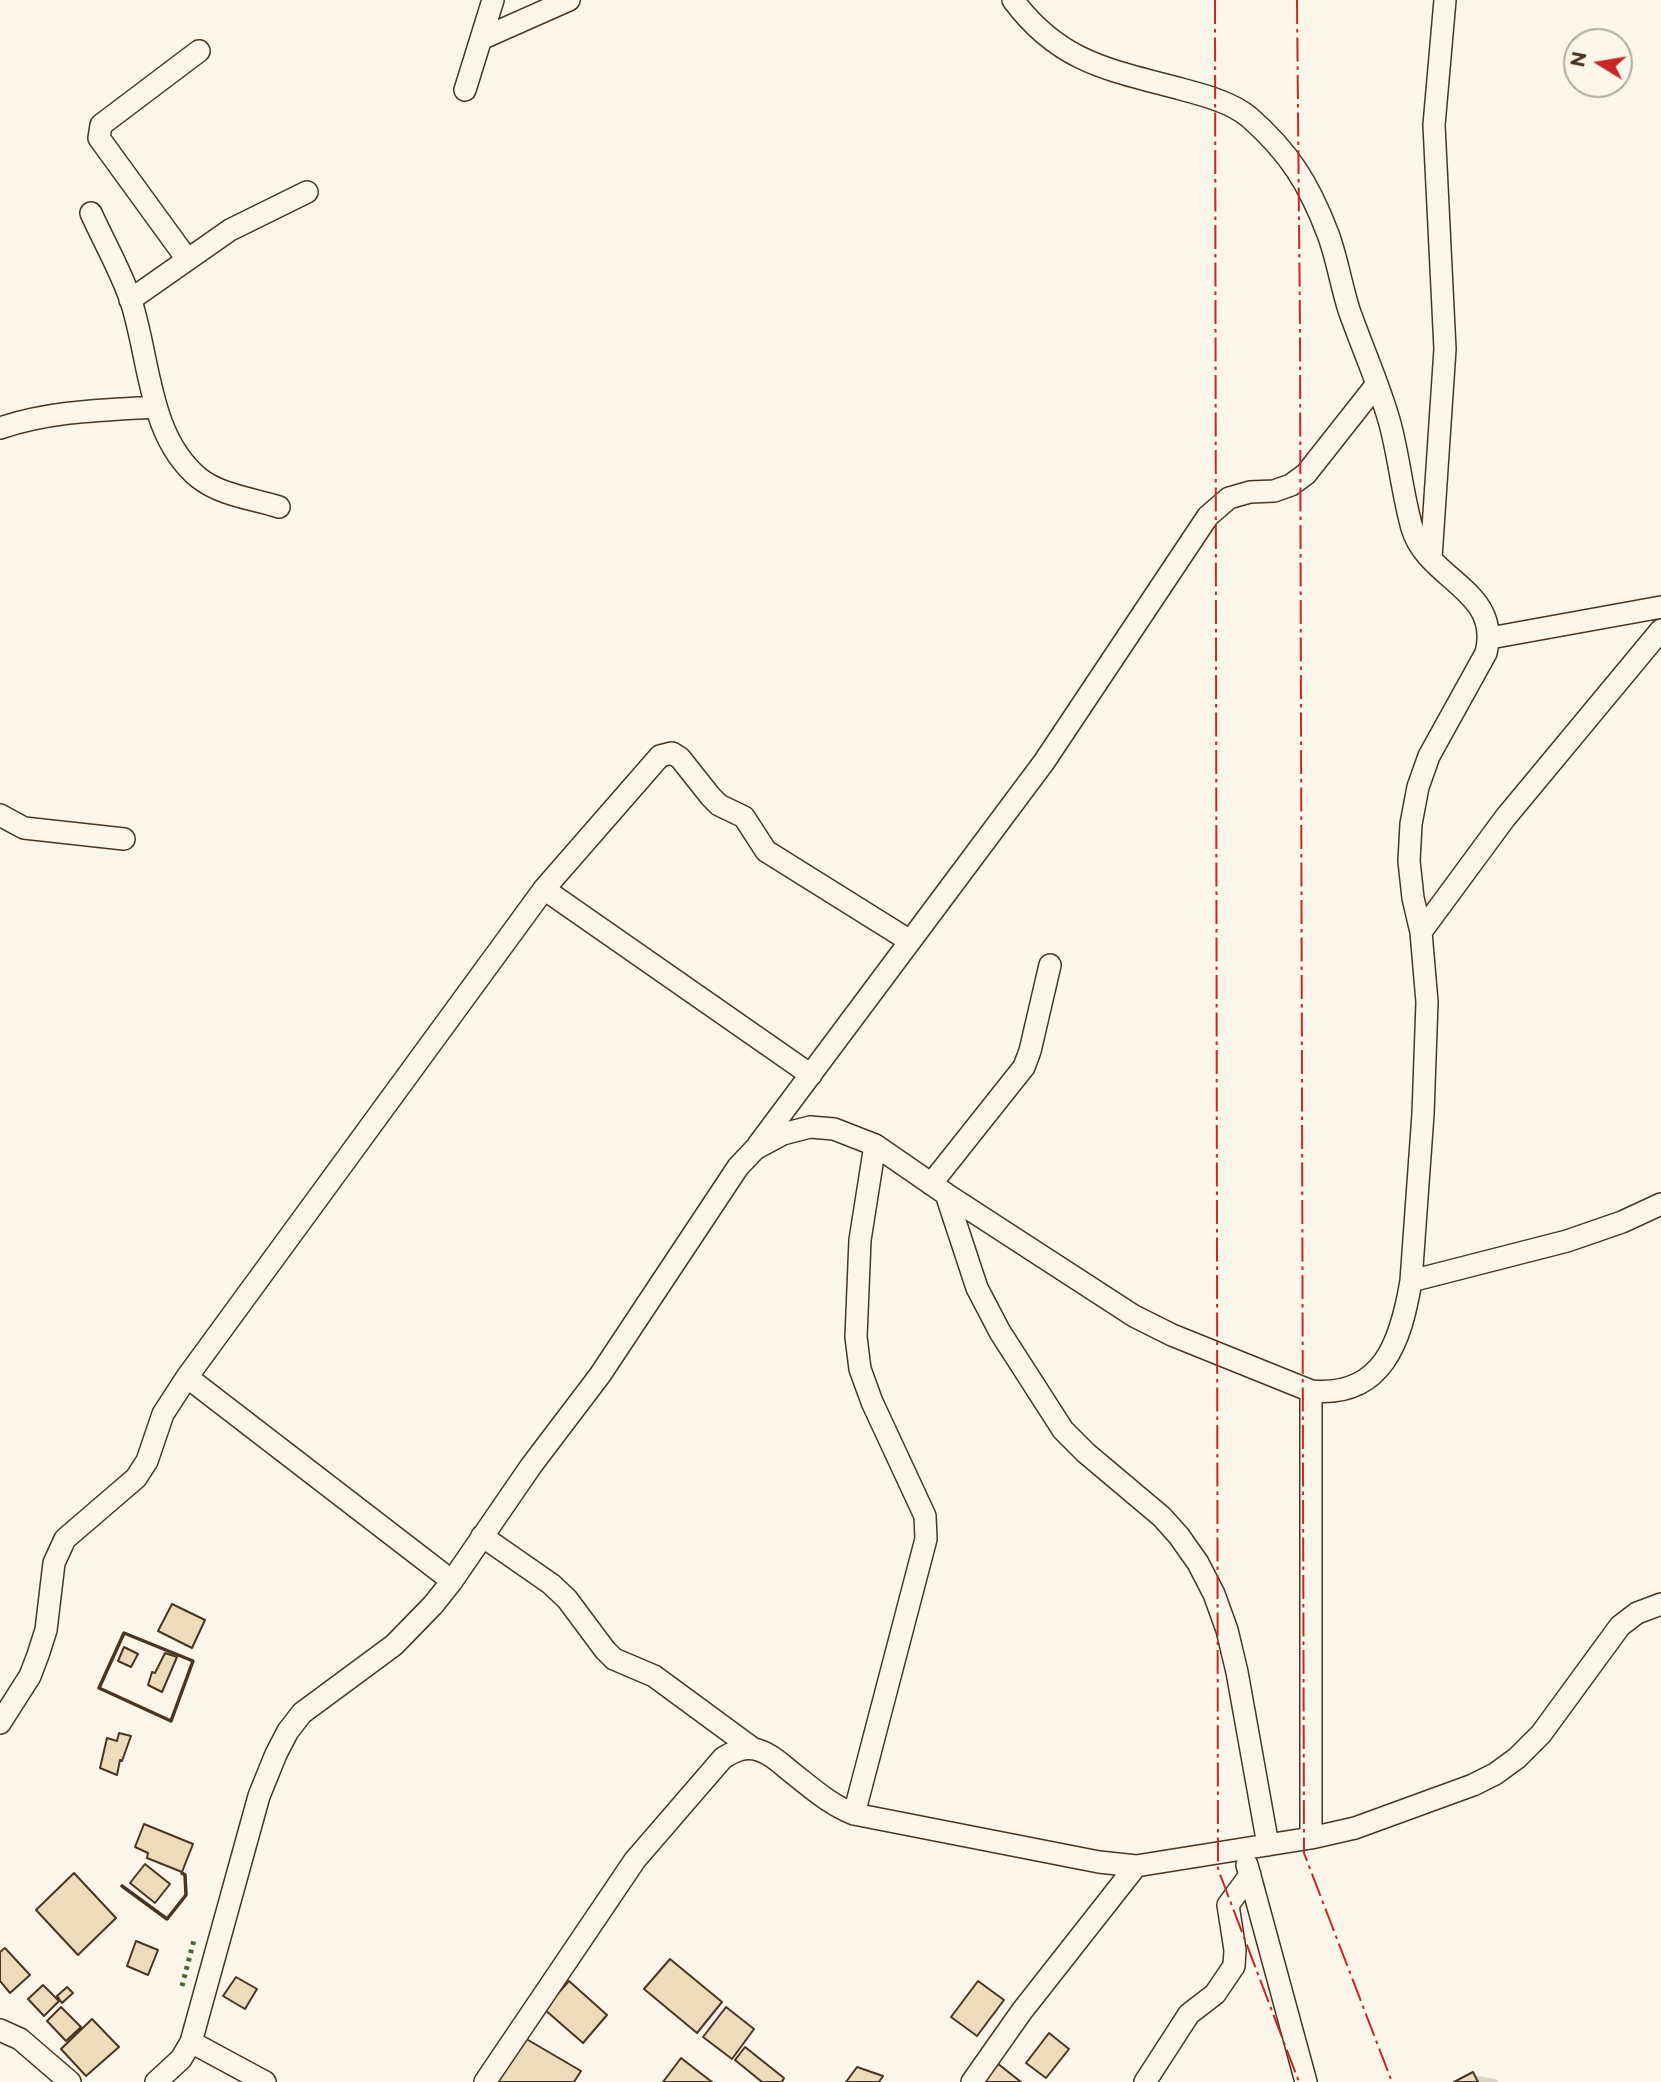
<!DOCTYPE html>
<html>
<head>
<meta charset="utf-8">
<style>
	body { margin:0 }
	#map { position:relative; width:1661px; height:2082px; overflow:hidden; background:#fbf6e9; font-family:Montserrat,sans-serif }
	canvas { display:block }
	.north { position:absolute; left:1563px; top:28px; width:70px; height:70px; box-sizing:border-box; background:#fbf6e9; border:2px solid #b4a999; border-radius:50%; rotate:281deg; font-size:19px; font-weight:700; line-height:28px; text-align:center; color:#4a3520 }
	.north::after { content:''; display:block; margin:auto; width:24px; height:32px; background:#c62828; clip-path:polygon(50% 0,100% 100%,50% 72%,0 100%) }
</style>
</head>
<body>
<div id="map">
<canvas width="1661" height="2082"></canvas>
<div class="north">N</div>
</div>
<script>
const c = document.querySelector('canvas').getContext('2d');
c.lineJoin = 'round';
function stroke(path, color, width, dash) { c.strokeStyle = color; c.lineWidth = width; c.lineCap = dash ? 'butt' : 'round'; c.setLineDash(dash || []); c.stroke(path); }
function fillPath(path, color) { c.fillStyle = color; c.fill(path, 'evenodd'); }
const stream = new Path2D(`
	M 1471,2078 L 1495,2082`);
const building = new Path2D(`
	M 172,1604 L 205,1620 L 192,1648 L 158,1631 Z
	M 124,1647 L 138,1654 L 131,1667 L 118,1661 Z
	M 165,1653 L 177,1657 L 162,1692 L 148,1685 L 152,1672 L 155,1673 Z
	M 119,1733 L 131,1736 L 122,1761 L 120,1760 L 117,1775 L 100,1768 L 107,1738 L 117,1741 Z
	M 144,1824 L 193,1844 L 182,1872 L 147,1858 L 148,1853 L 135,1847 Z
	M 145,1864 L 170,1884 L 155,1903 L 130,1883 Z
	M 74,1873 L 116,1918 L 78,1955 L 36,1910 Z
	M 136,1941 L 158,1950 L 148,1975 L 127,1966 Z
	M 5,1948 L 30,1975 L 10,1993 L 0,1981 L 0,1952 Z
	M 670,1959 L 722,2002 L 697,2033 L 644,1989 Z
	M 236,1977 L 257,1989 L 245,2009 L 223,1996 Z
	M 569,1981 L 607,2015 L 583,2043 L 544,2009 Z
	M 978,1981 L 1004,2000 L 977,2036 L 951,2017 Z
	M 43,1985 L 59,2001 L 44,2016 L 28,1999 Z
	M 67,1987 L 73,1993 L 62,2003 L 57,1996 Z
	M 61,2007 L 81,2027 L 66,2041 L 47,2021 Z
	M 726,2007 L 754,2029 L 732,2059 L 703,2037 Z
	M 92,2019 L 119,2047 L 86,2076 L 61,2049 Z
	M 1049,2033 L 1069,2049 L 1046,2078 L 1026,2063 Z
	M 523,2037 L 581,2071 L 574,2082 L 497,2082 Z
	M 745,2047 L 784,2078 L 782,2082 L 762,2082 L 735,2060 Z
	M 681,2058 L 712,2082 L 663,2082 Z
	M 992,2059 L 1021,2082 L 974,2082 Z
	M 857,2067 L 883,2076 L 879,2082 L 846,2082 Z
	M 1473,2072 L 1478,2082 L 1454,2082 Z`);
const minor = new Path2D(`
	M 481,39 L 569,0
	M 465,90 L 493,0
	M 91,213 C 104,242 121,271 131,301 C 150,359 148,436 199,478 C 220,495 254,499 279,507
	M 187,259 L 99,138 L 101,125 L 199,51
	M 130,300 L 230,230 L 307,192
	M 0,428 C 51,411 102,410 155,407
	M 1431,558 L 1445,349 L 1434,125 L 1445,0
	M 1490,638 L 1661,607
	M 0,815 L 24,828 L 124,839
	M 544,889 L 811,1075
	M 1421,932 L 1505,818 L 1661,630
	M 758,1145 L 1044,762 L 1208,516 L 1229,498 L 1250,492 L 1274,491 L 1291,485 L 1306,474 L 1377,384
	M 931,1184 L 1024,1067 L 1030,1051 L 1050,965
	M 946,1194 L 977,1288 L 1000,1332 L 1063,1430 L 1086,1453 L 1162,1517 L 1179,1536 L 1198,1563 L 1214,1594 L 1227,1630 L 1237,1672 L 1268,1845
	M 1411,1281 L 1567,1241 L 1622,1222 L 1661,1204
	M 187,1377 L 452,1581
	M 1311,1391 L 1311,1838
	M 482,1536 L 551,1584 L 567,1599 L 605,1650 L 614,1659 L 654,1676 L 752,1748
	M 0,1723 L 30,1676 L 38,1655 L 46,1630 L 54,1563 L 65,1539 L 136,1478 L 147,1461 L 163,1414 L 187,1377 L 544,889 L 660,756 L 672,753 L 680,758 L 711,797 L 719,805 L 744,817 L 766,851 L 910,941
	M 854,1814 L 926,1539 L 925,1516 L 872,1402 L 860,1369 L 856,1337 L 860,1240 L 875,1145
	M 1247,1865 L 1306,2082
	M 0,2030 L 20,2039 L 70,2082
	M 191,2042 L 265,2082
	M 156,2082 L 181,2059 L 191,2042 L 259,1796 L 276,1754 L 288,1731 L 302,1713 L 394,1645 L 433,1605 L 452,1581 L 531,1466 L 600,1375 L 738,1167 L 755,1149 L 783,1134 L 810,1127 L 834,1129 L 875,1145 L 946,1194 L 1134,1316 L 1172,1335 L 1311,1391 C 1383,1398 1401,1341 1411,1281 L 1423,1114 L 1427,1002 L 1421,932 L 1413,898 L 1409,861 L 1411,824 L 1418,787 L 1429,756 L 1486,653 C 1502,590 1427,580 1412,528 C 1402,493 1399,455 1389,420 C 1378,382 1362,347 1349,310 C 1341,285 1337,258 1328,234 C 1309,184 1289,152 1249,117 C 1231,102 1203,95 1181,89 C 1110,70 1060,63 1013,0
	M 485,2082 L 635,1860 L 723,1758 C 733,1752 742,1747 754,1749 C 770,1752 782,1765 795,1775 C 814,1790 831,1805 854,1814 L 1099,1862 L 1136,1866 L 1311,1838 L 1355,1828 L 1473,1785 L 1495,1774 L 1517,1758 L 1541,1734 L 1620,1626 L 1637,1613 L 1661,1604
	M 972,2082 L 1022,2011 L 1136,1866
	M 1145,2082 L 1189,2014 L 1215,1994 L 1234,1966 L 1235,1950 L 1228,1905 L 1250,1875`);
const hedge = new Path2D(`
	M 182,1986 L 194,1940`);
const wall = new Path2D(`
	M 124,1633 L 193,1661 L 171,1721 L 99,1688 Z
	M 122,1886 L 167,1919 L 186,1895 L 185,1875 L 182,1873`);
const power = new Path2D(`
	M 1215,0 L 1218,1869 L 1299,2082
	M 1297,0 L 1300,330 L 1304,1853 L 1392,2082`);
stroke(stream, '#dcd4c6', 6);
fillPath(building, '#ecdcbc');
stroke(building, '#4a3520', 2);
stroke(minor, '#4a3520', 24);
stroke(minor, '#fbf6e9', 21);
stroke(hedge, '#436837', 5, [3.5, 5]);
stroke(wall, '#4a3520', 3.5);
stroke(power, '#c62828', 2, [24, 5, 3.5, 5]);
</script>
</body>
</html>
